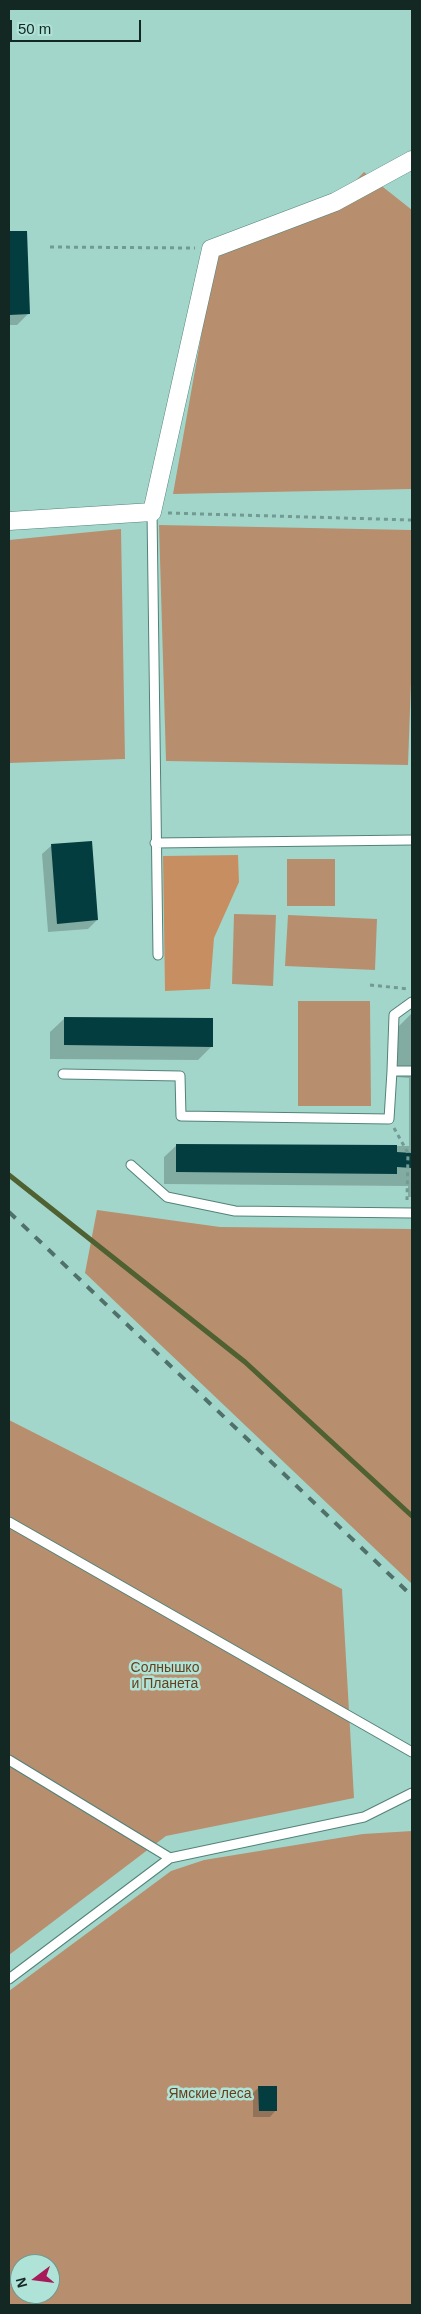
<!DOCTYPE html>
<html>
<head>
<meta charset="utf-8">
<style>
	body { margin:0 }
	#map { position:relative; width:421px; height:2314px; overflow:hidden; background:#a3d6cb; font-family:Arial,sans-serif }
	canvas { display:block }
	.frame { position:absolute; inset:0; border:10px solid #132723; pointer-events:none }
	.north { position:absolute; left:10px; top:2254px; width:50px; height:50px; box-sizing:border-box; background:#b0e3d8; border:1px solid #719890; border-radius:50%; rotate:255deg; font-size:14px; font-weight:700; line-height:20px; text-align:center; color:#132723 }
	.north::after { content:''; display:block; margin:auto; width:18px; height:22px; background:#a71959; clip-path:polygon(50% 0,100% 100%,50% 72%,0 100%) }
	.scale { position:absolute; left:10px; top:20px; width:131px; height:22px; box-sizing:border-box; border:2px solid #132723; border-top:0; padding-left:6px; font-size:15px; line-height:18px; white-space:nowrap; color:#132723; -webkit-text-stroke:4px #b0e3d8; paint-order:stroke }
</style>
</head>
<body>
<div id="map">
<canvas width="421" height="2314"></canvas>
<div class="frame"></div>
<div class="north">N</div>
<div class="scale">50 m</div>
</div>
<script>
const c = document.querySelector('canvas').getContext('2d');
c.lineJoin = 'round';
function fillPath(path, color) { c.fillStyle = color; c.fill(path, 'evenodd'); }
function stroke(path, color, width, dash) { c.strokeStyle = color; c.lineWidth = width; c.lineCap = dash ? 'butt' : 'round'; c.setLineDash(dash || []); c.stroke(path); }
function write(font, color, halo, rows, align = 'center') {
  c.font = font + ' Arial,sans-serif'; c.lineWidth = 5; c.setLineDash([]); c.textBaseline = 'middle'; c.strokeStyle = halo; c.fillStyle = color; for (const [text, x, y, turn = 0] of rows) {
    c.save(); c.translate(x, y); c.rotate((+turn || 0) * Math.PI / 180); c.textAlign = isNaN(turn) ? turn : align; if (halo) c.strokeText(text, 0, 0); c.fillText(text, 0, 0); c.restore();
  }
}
const green = new Path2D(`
	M 364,172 L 412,210 L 412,489 L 173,494 L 216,252 L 335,202 Z
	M 159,525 L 412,530 L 412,655 L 408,765 L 166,761 Z
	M 121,529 L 125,759 L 9,763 L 9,540 Z
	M 287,859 L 335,859 L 335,906 L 287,906 Z
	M 234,914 L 276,915 L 273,986 L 232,984 Z
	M 288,915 L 377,919 L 375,970 L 285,966 Z
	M 298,1001 L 370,1001 L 371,1106 L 298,1106 Z
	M 97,1210 L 220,1227 L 412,1229 L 412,1584 L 85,1273 Z
	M 9,1420 L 342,1589 L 354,1798 L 166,1836 L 9,1955 Z
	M 412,1831 L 412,2305 L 9,2305 L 9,1991 L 171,1871 L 204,1860 L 363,1834 ZM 20,2264 L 50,2264 L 50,2294 L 20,2294 Z`);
const forest = new Path2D(`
	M 238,855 L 239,882 L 214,938 L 210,989 L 165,991 L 163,856 Z`);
const shadow = new Path2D(`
	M 25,232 L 29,313 L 17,325 L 9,325 L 9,233 Z
	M 91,842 L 97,920 L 88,929 L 48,932 L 42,854 L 51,846 Z
	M 411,1014 L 412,1197 L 408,1197 L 408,1186 L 164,1184 L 164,1157 L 177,1145 L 409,1146 L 409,1078 L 397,1077 L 398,1027 Z
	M 65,1018 L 212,1046 L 198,1060 L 50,1059 L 50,1032 Z
	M 259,2087 L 276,2110 L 270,2117 L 253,2117 L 253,2093 Z`);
const stream = new Path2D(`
	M 9,1175 L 245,1362 L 412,1516`);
const building = new Path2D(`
	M 9,231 L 27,231 L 30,314 L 9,315 Z
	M 92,841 L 98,920 L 57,924 L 51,844 Z
	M 64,1017 L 213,1018 L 213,1047 L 64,1045 Z
	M 176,1144 L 397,1145 L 397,1152 L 412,1153 L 412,1168 L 397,1167 L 397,1174 L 176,1172 Z
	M 258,2086 L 277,2086 L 277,2111 L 259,2111 Z`);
const path = new Path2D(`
	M 50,247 L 195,248
	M 168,513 L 412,520
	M 370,985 L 409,989
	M 394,1128 L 408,1153 L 407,1200`);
const service = new Path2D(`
	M 152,512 L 158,955
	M 155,843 L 412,840
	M 412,1002 L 394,1015 L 392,1071 L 412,1071
	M 63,1074 L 180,1076 L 181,1116 L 389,1119 L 392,1071
	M 131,1165 L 167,1197 L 235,1211 L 412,1213
	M 9,1522 L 412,1752
	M 9,1760 L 170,1858
	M 9,1979 L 170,1858 L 364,1817 L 412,1793`);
const minor = new Path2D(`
	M 9,521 L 152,512 L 211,249 L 335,202 L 412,160`);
const rail = new Path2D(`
	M 9,1212 L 412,1596`);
const parkNames = [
	["Солнышко",165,1668],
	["и Планета",165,1684],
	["Ямские леса",210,2094]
];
fillPath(green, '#b78f6e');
fillPath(forest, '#c78f61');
fillPath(shadow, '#0003');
stroke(stream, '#4f6031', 5);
fillPath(building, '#033d40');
stroke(service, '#528278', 11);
stroke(minor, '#528278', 19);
stroke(path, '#729a91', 3, [4, 4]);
stroke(service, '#fff', 9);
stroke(minor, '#fff', 18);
stroke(rail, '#4f716a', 4, [9, 9]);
write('14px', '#663f1c', '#b0e3d8', parkNames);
</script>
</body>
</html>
